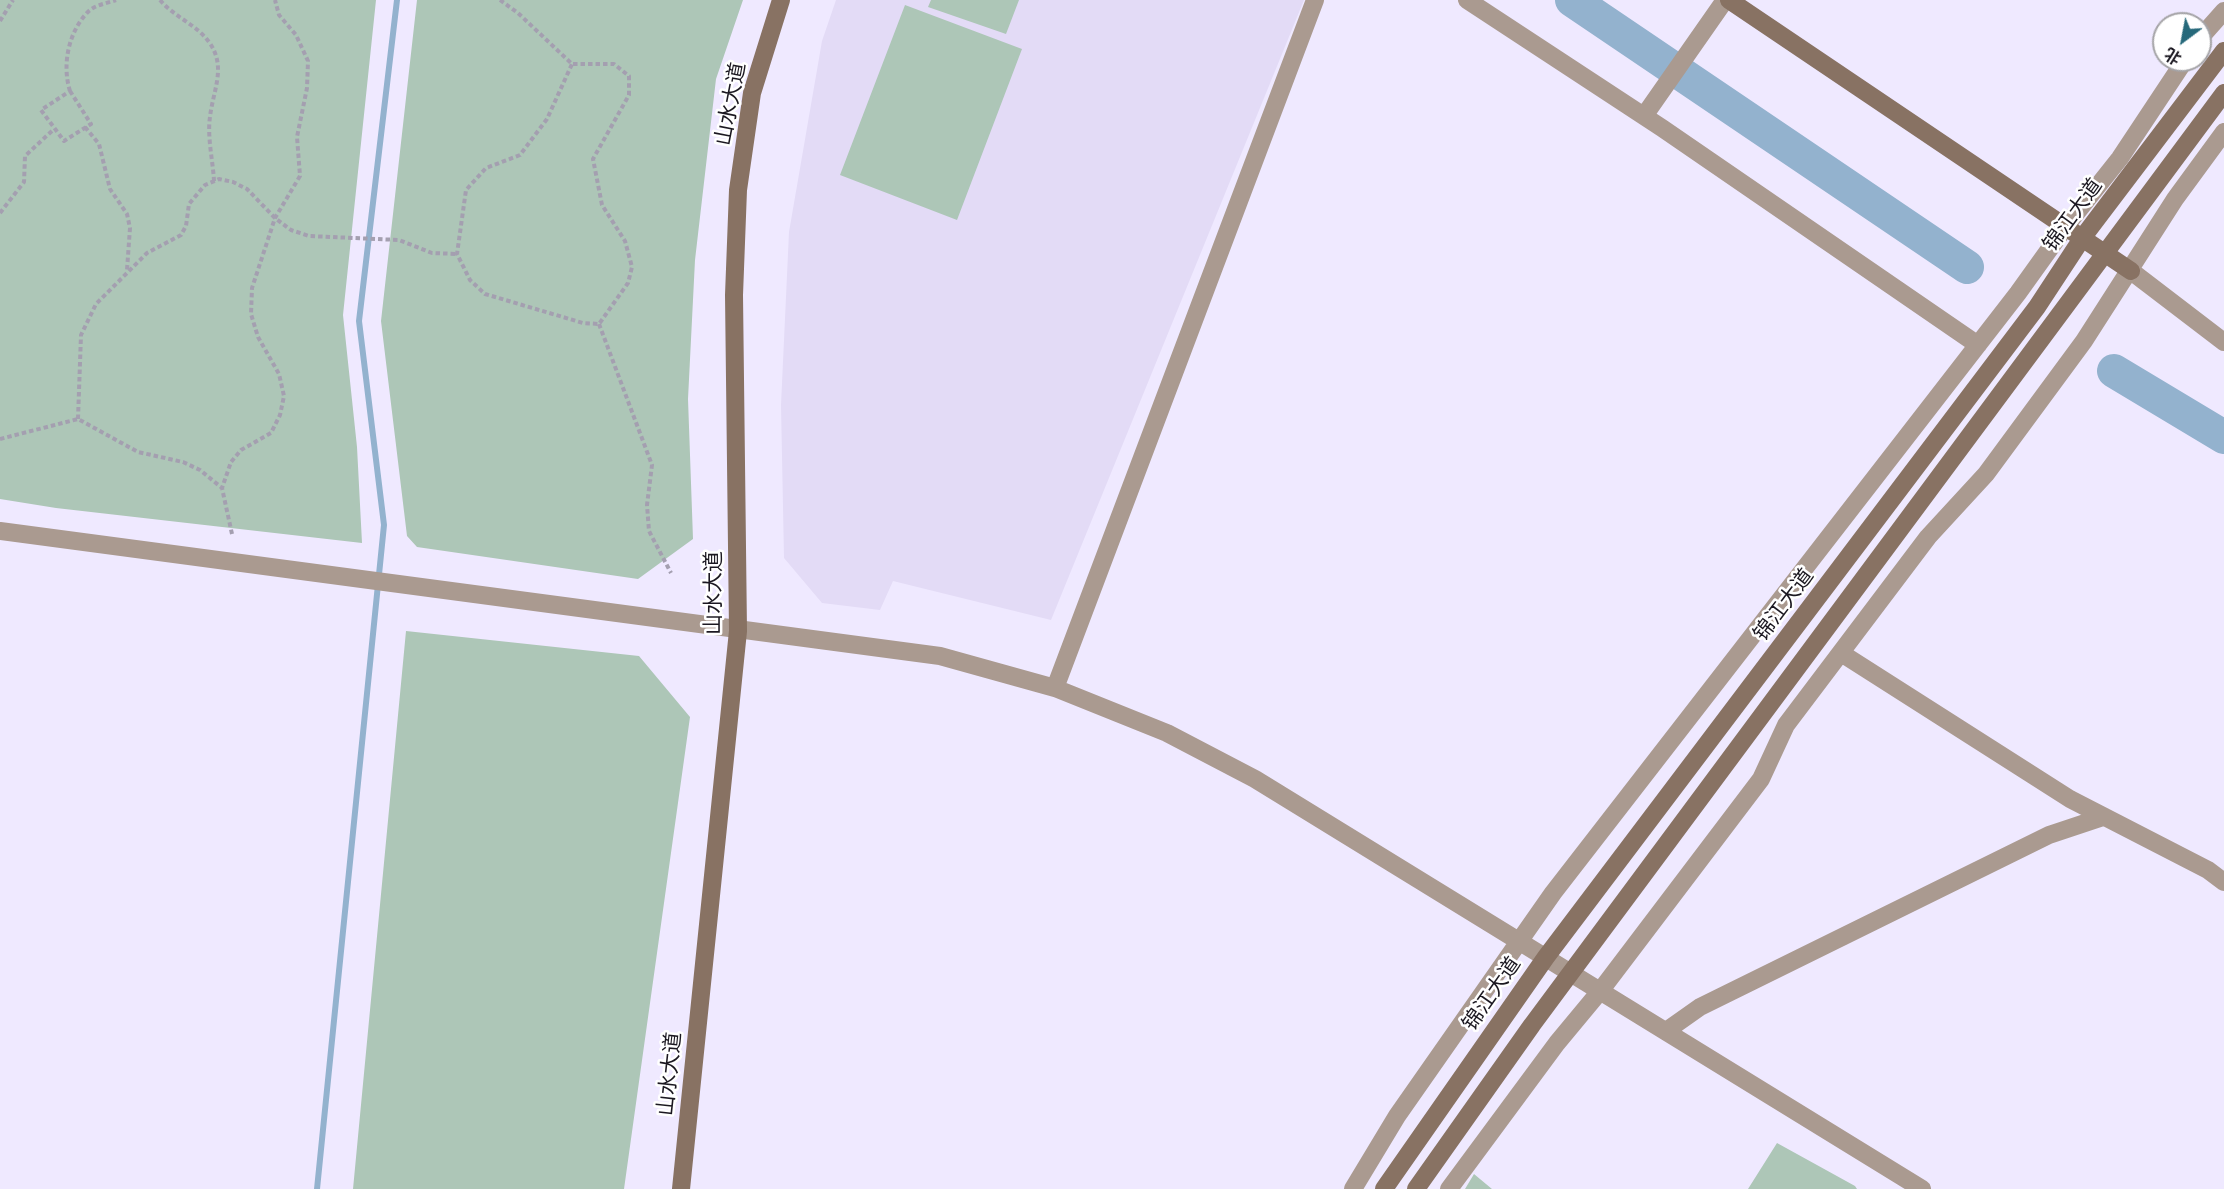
<!DOCTYPE html>
<html>
<head>
<meta charset="utf-8">
<style>
	body { margin:0 }
	#map { position:relative; width:2224px; height:1189px; overflow:hidden; background:#efe9ff; font-family:Cabin,"Noto Sans SC",sans-serif }
	canvas { display:block }
	.north { position:absolute; left:2152px; top:12px; width:60px; height:60px; box-sizing:border-box; background:#fff; border:2px solid #a4a3a6; border-radius:50%; rotate:212deg; font-size:16px; font-weight:700; line-height:24px; text-align:center; color:#1b1821 }
	.north::after { content:''; display:block; margin:auto; width:21px; height:27px; background:#26697b; clip-path:polygon(50% 0,100% 100%,50% 72%,0 100%) }
</style>
</head>
<body>
<div id="map">
<canvas width="2224" height="1189"></canvas>
<div class="north">北</div>
</div>
<script>
const c = document.querySelector('canvas').getContext('2d');
c.lineJoin = 'round';
function fillPath(path, color) { c.fillStyle = color; c.fill(path, 'evenodd'); }
function stroke(path, color, width, dash) { c.strokeStyle = color; c.lineWidth = width; c.lineCap = dash ? 'butt' : 'round'; c.setLineDash(dash || []); c.stroke(path); }
function write(font, color, halo, rows, align = 'center') {
  c.font = font + ' Cabin,"Noto Sans SC",sans-serif'; c.lineWidth = 5; c.setLineDash([]); c.textBaseline = 'middle'; c.strokeStyle = halo; c.fillStyle = color; for (const [text, x, y, turn = 0] of rows) {
    c.save(); c.translate(x, y); c.rotate((+turn || 0) * Math.PI / 180); c.textAlign = isNaN(turn) ? turn : align; if (halo) c.strokeText(text, 0, 0); c.fillText(text, 0, 0); c.restore();
  }
}
const built = new Path2D(`
	M 836,0 L 1304,0 L 1051,620 L 893,581 L 880,610 L 822,603 L 784,558 L 781,405 L 789,232 L 822,41 Z`);
const green = new Path2D(`
	M 0,0 L 376,0 L 343,315 L 357,447 L 362,543 L 56,508 L 0,499 Z
	M 417,0 L 743,0 L 716,79 L 695,260 L 688,399 L 693,539 L 638,579 L 417,547 L 407,536 L 381,321 Z
	M 931,0 L 1019,0 L 1006,34 L 928,7 Z
	M 905,5 L 1022,49 L 957,220 L 840,175 Z
	M 406,631 L 639,656 L 690,717 L 624,1189 L 353,1189 Z
	M 1777,1143 L 1855,1186 L 1857,1189 L 1748,1189 Z
	M 1474,1174 L 1492,1189 L 1465,1189 Z`);
const stream = new Path2D(`
	M 317,1189 L 384,525 L 359,321 L 397,0`);
const river = new Path2D(`
	M 1572,0 L 1967,267
	M 2114,371 L 2224,437`);
const path = new Path2D(`
	M 160,0 C 174,17 196,24 209,42 C 227,67 213,90 210,117 C 207,137 213,161 214,181
	M 500,0 L 518,13 L 572,64 L 614,64 L 629,76 L 629,95 L 593,159 L 602,205 L 625,241 L 632,267 L 628,283 L 599,324 L 583,323 L 485,294 L 470,280 L 457,254 L 466,190 L 486,168 L 520,155 L 547,119 L 572,64
	M 0,21 L 13,0
	M 70,91 L 91,124 L 64,141 L 41,110 Z
	M 70,91 C 62,66 68,34 86,14 C 93,5 105,4 116,0
	M 85,127 L 99,144 L 110,189 L 127,214 L 130,228 L 127,270
	M 0,213 L 24,182 L 25,156 L 53,130
	M 599,324 L 652,465 L 647,505 L 649,531 L 671,573
	M 78,419 L 81,335 L 96,304 L 147,253 L 181,235 L 186,226 L 189,204 L 205,185 L 219,179 L 233,182 L 247,189 L 275,218 L 291,230 L 309,236 L 399,240 L 432,253 L 457,254
	M 0,439 L 78,419 L 138,452 L 183,462 L 200,470 L 222,488
	M 232,534 L 222,488 L 231,462 L 241,450 L 271,433 L 280,415 L 284,396 L 279,374 L 258,337 L 251,314 L 252,288 L 275,218 L 300,176 L 297,137 L 307,88 L 308,61 L 296,35 L 279,15 L 275,0`);
const street = new Path2D(`
	M 1467,0 L 1662,128 L 1978,345
	M 2200,38 L 2224,11
	M 1644,116 L 1725,0
	M 2131,271 L 2224,342
	M 0,531 L 940,656 L 1055,688 L 1167,733 L 1255,779 L 1922,1189
	M 1841,653 L 2070,799 L 2208,870 L 2224,882
	M 1055,688 L 1315,0
	M 1666,1031 L 1700,1007 L 2049,835 L 2103,817
	M 1353,1189 L 1397,1116 L 1553,893 L 2018,293 L 2066,226 L 2120,158 L 2185,60
	M 1449,1189 L 1557,1043 L 1601,990 L 1761,779 L 1786,725 L 1928,537 L 1986,474 L 2084,341 L 2175,199 L 2224,132`);
const secondary = new Path2D(`
	M 1729,0 L 2131,271
	M 681,1189 L 738,631 L 734,295 L 738,190 L 752,93 L 781,0
	M 1384,1189 L 1546,957 L 2037,307 L 2083,237 L 2224,51
	M 1416,1189 L 1532,1025 L 2224,93`);
const streetNames = [
	["山水大道",731,104,-79],
	["锦江大道",2073,215,-54],
	["山水大道",714,593,-90],
	["锦江大道",1784,605,-53],
	["锦江大道",1492,994,-55],
	["山水大道",670,1074,-84]
];
fillPath(built, '#e3dbf6');
fillPath(green, '#adc6b7');
stroke(stream, '#93b2ce', 6);
stroke(river, '#93b2ce', 34);
stroke(path, '#a49fb0', 4, [4.5, 3]);
stroke(street, '#aa9a90', 18);
stroke(secondary, '#887263', 18);
write('21px', '#1b1821', '#fff', streetNames);
</script>
</body>
</html>
